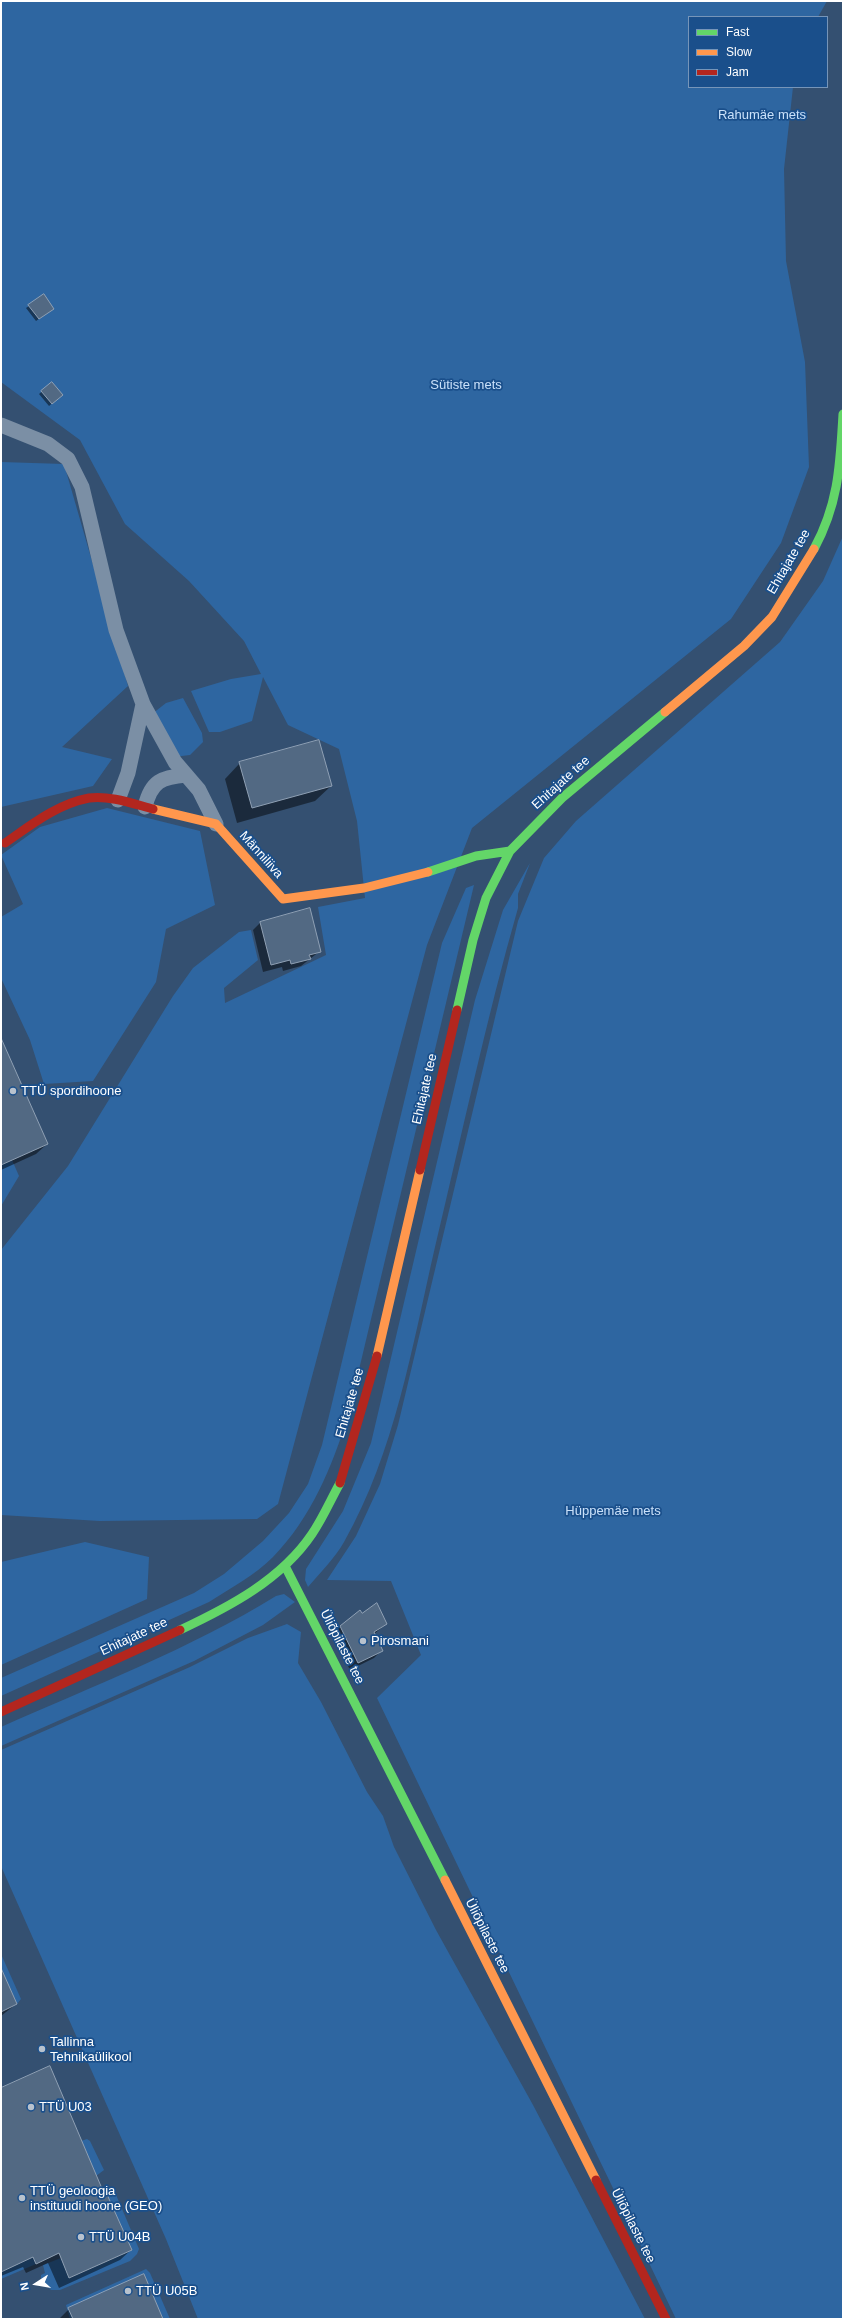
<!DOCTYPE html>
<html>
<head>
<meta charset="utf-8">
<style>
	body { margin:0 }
	#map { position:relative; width:844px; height:2320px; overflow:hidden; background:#345071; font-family:Helvetica,sans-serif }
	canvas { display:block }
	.frame { position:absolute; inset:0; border:2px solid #fff; pointer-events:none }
	.legend { position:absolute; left:688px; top:16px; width:140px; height:72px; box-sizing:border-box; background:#1a4f8b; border:1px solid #7695b9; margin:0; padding:5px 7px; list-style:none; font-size:12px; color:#fff }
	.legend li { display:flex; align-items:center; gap:8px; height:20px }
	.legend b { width:20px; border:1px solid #7695b9 }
	.north { position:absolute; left:16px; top:2264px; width:40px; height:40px; -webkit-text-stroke:3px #1a4f8b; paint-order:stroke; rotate:258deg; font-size:11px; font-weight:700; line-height:16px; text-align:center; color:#fff }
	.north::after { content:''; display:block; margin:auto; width:14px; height:18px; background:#fff; clip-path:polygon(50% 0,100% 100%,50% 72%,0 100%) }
</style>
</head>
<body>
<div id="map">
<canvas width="844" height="2320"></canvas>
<div class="frame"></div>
<ul class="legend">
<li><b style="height:5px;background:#63d668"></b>Fast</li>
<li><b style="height:5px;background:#ff974d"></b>Slow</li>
<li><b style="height:5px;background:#b3261e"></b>Jam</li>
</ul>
<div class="north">N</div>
</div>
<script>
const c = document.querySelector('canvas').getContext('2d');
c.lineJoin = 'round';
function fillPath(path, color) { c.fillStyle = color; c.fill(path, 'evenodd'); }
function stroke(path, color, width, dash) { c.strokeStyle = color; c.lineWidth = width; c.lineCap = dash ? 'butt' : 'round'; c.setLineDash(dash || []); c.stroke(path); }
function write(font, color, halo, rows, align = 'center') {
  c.font = font + ' Helvetica,sans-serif'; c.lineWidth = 3.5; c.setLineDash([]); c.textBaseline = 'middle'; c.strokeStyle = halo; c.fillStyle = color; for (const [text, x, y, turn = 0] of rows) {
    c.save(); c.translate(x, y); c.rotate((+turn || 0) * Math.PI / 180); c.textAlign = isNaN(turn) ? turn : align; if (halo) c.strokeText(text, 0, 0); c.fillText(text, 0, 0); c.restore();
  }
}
const green = new Path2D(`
	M 1,1 L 827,1 L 818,17 L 689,17 L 689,87 L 793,87 L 784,169 L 786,261 L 805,362 L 809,467 L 781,543 L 731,619 L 472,828 L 427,945 L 278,1504 L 257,1519 L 100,1521 L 1,1515 L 1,1250 L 68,1166 L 173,996 L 193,968 L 239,932 L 251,930 L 258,960 L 224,988 L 225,1003 L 326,955 L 318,907 L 365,898 L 357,821 L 339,749 L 288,725 L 263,677 L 252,721 L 220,732 L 209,732 L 191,691 L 231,679 L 261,674 L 244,641 L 189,581 L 125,524 L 80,440 L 1,382 Z
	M 1,462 L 64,464 L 128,686 L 62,747 L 112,759 L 93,786 L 1,807 Z
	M 843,536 L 843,2319 L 676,2319 L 377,1698 L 421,1655 L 391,1581 L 327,1580 L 356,1536 L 380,1484 L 398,1425 L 518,921 L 544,858 L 576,821 L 780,642 L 823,581 Z
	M 183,698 L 202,733 L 203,742 L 190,755 L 173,757 L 152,714 L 166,703 Z
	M 107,808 L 200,831 L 215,905 L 166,929 L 156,982 L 93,1081 L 44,1084 L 30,1040 L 1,978 L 1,917 L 23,904 L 1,855 L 40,827 Z
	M 530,863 L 518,894 L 518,908 C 486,1020 462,1134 435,1247 C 412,1347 395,1452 344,1542 C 335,1558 320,1573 308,1587 L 305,1580 L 306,1569 L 343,1511 L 371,1443 L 475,1000 L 503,910 Z
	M 474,885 L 348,1416 C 332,1467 311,1518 273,1557 C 255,1575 231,1588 209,1602 L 1,1696 L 1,1678 L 194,1593 L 224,1574 L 263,1541 L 289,1513 L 308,1484 L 322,1445 L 442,943 L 466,888 Z
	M 12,1160 L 19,1176 L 1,1206 L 1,1165 Z
	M 85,1542 L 149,1557 L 147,1599 L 1,1665 L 1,1562 Z
	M 284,1594 L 295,1602 L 263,1625 L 194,1661 L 1,1746 L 1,1727 C 93,1686 190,1649 276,1596 Z
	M 287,1624 L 301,1632 L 298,1663 L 321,1702 L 367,1792 L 383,1816 L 394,1847 L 436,1930 L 533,2105 L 645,2319 L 198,2319 L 166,2239 L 1,1866 L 1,1750 L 190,1667 L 248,1638 Z
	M 1,1954 L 21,1999 L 17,2004 L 1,1971 Z
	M 87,2139 L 90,2141 L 104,2170 L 96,2176 L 81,2141 Z
	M 114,2190 L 139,2249 L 137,2254 L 130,2261 L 60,2290 L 51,2290 L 41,2280 L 41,2275 L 45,2273 L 43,2265 L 61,2258 L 70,2278 L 132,2250 L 106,2193 Z
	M 33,2257 L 36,2264 L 1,2279 L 1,2272 Z
	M 146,2269 L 150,2273 L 170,2319 L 163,2319 L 143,2275 L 73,2319 L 70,2319 L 66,2305 Z`);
const shadow = new Path2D(`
	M 29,306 L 50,311 L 36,321 L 26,308 Z
	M 52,383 L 60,397 L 49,406 L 39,394 Z
	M 240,763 L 331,786 L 315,801 L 237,823 L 225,779 Z
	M 261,922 L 320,951 L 301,966 L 283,971 L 282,967 L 263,972 L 253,930 Z
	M 1,1041 L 47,1144 L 36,1154 L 1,1170 Z
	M 361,1614 L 386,1624 L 374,1634 L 382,1650 L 374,1658 L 350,1670 L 332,1634 L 340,1626 Z
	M 1,1972 L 16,2004 L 1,2016 Z
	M 1,2089 L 102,2192 L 131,2250 L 120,2260 L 59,2288 L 48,2263 L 26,2273 L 23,2267 L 1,2276 Z
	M 69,2309 L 162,2319 L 59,2319 Z`);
const building = new Path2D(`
	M 44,294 L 54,309 L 39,319 L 28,305 Z
	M 52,382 L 63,395 L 52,404 L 41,391 Z
	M 319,740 L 332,786 L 252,808 L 239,762 Z
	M 310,908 L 321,952 L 309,955 L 311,959 L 291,964 L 290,960 L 271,965 L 260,922 Z
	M 1,1038 L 48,1144 L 1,1165 Z
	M 377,1603 L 387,1624 L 374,1632 L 383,1651 L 358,1663 L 340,1626 L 360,1610 L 362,1613 Z
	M 1,1968 L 17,2004 L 1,2012 Z
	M 50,2066 L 103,2191 L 105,2190 L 132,2250 L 69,2278 L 59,2253 L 36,2264 L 33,2257 L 1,2272 L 1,2088 Z
	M 144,2274 L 163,2319 L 73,2319 L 68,2308 Z`);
const street = new Path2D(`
	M 1,425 L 48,444 L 68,459 L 82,487 L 116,630 L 143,704 L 175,762 L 199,790 L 216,824
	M 118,800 L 128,773 L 143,704
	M 145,807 C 151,781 162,777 186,775`);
const fast = new Path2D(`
	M 814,549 C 839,503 840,464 843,414
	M 428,872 L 476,856 L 510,851
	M 457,1010 L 473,940 L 486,898 L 510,851 L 562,798 L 665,712
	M 285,1566 L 445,1880
	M 180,1630 C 229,1607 281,1580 312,1534 C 323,1518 331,1499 340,1483`);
const slow = new Path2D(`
	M 665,712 L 744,646 L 772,617 L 814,549
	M 153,809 L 216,824 L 283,899 L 364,888 L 428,872
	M 377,1356 L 420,1170
	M 445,1880 L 596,2180`);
const jam = new Path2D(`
	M 5,843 C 31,825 57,804 89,798 C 109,795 134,804 153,809
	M 420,1170 L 457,1010
	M 340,1483 L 377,1356
	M 1,1712 L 180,1630
	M 596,2180 L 666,2319`);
const markers = [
	[13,1091,4,"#b8c2cd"],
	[363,1641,4,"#b8c2cd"],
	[42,2049,4,"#b8c2cd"],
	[31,2107,4,"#b8c2cd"],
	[22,2198,4,"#b8c2cd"],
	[81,2237,4,"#b8c2cd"],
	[128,2291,4,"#b8c2cd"]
];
const parkNames = [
	["Rahumäe mets",762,115],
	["Sütiste mets",466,385],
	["Hüppemäe mets",613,1511]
];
const streetNames = [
	["Ehitajate tee",789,562,-60],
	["Ehitajate tee",561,783,-42],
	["Männiliiva",261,855,48],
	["Ehitajate tee",425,1089,-77],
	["Ehitajate tee",350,1403,-74],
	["Ehitajate tee",134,1637,-25],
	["Üliõpilaste tee",342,1647,63],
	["Üliõpilaste tee",487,1936,63],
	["Üliõpilaste tee",633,2226,63]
];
const poiNames = [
	["TTÜ spordihoone",21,1091],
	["Pirosmani",371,1641],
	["Tallinna",50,2042],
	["Tehnikaülikool",50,2057],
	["TTÜ U03",39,2107],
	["TTÜ geoloogia",30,2191],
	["instituudi hoone (GEO)",30,2206],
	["TTÜ U04B",89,2237],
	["TTÜ U05B",136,2291]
];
fillPath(green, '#2e66a1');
fillPath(shadow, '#0007');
fillPath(building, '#526983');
stroke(building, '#8fa0b4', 1);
stroke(street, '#7b8fa5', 15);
stroke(fast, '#63d668', 9);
stroke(slow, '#ff974d', 9);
stroke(jam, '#b3261e', 9);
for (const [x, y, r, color] of markers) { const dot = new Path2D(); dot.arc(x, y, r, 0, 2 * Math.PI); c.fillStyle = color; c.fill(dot); stroke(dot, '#1a4f8b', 1.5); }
write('13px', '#cae1fa', '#1a4f8b', parkNames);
write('13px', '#fff', '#1a4f8b', streetNames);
write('13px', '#fff', '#1a4f8b', poiNames, 'left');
</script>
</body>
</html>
